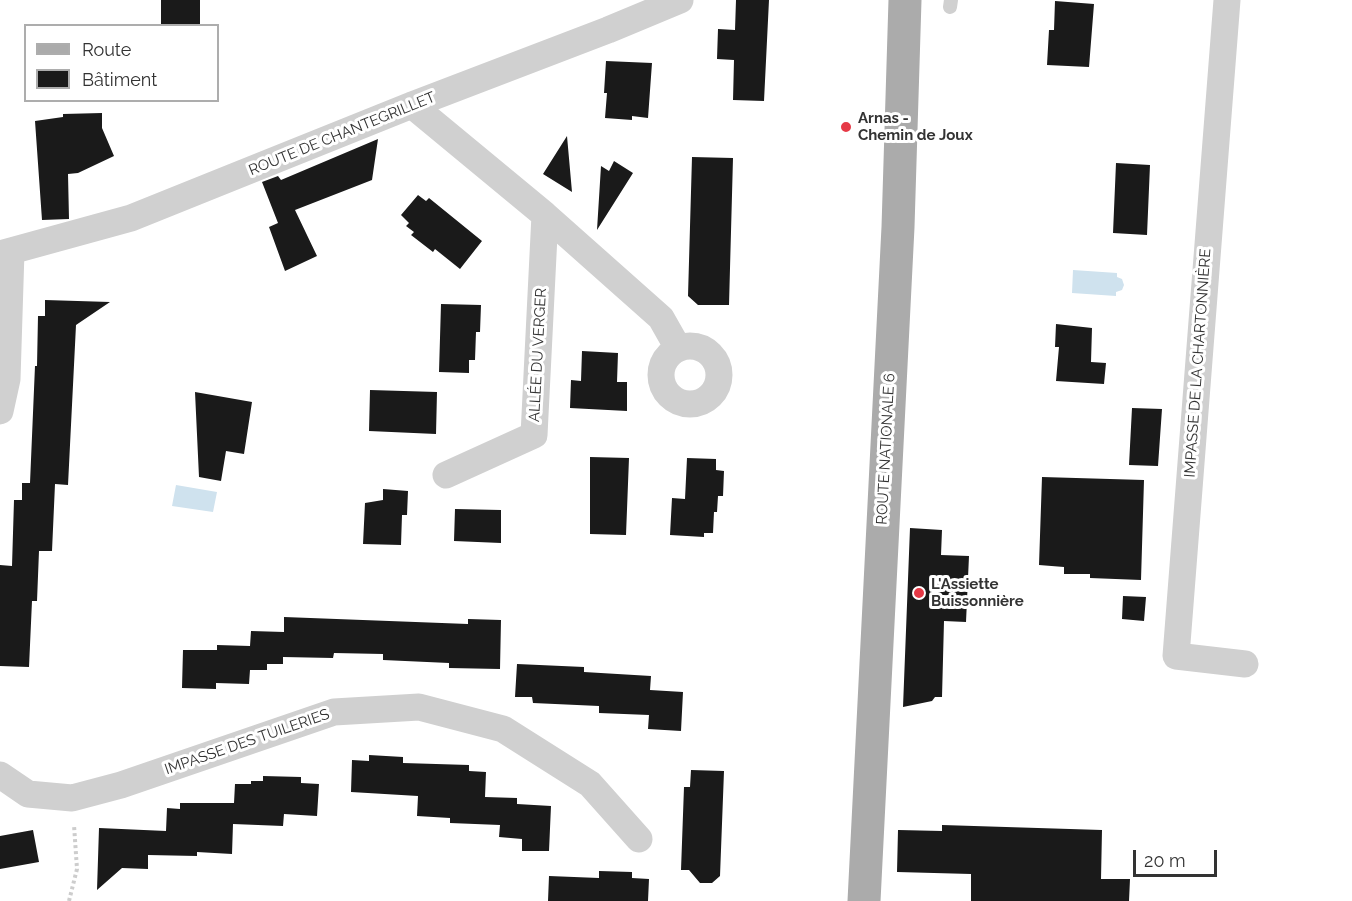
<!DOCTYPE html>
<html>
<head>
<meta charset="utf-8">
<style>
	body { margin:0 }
	#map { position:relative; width:1352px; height:901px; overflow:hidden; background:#fff; font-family:Raleway,sans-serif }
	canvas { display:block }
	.legend { position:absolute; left:24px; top:24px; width:195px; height:78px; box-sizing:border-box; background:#fff; border:2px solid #adadad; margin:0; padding:8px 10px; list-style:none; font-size:18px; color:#333 }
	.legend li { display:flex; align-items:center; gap:12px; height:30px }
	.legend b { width:30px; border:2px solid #adadad }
	.scale { position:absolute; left:1133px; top:850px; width:84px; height:27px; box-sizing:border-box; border:3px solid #333; border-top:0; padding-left:8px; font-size:18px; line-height:21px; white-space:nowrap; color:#333; -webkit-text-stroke:4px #fff; paint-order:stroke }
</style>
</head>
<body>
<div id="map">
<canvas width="1352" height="901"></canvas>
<ul class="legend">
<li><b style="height:8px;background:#ababab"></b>Route</li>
<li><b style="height:16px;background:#1a1a1a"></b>Bâtiment</li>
</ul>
<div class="scale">20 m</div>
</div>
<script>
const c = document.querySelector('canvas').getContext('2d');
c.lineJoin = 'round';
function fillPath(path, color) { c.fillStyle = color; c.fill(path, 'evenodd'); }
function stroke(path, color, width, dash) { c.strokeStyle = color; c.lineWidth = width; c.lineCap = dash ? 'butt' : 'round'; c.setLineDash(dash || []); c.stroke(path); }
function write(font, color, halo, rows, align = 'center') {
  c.font = font + ' Raleway,sans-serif'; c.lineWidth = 6; c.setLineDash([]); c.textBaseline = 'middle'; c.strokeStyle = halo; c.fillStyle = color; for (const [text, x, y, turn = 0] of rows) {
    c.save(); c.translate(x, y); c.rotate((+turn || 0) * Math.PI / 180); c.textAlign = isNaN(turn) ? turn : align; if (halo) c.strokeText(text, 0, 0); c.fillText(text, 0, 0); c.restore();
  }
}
const water = new Path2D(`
	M 1073,270 L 1117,273 L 1117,277 L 1122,279 L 1124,285 L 1122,290 L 1116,292 L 1116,296 L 1072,293 Z
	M 176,485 L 217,492 L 213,512 L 172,506 Z`);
const building = new Path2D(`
	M 161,0 L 200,0 L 200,26 L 161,26 Z
	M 736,0 L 769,0 L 764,101 L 733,100 L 734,60 L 717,59 L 718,29 L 735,30 Z
	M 1055,1 L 1094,4 L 1089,67 L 1047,65 L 1049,30 L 1054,30 Z
	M 606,61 L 652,63 L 648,118 L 632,116 L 632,120 L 605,118 L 607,93 L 604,93 Z
	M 102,113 L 102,128 L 114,156 L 78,173 L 68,174 L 69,219 L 42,220 L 35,121 L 63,117 L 63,114 Z
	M 567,136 L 572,192 L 543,174 Z
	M 378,139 L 372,180 L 295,210 L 317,256 L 285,271 L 269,227 L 278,223 L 262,182 L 278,176 L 281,180 Z
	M 692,157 L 733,158 L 729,305 L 698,305 L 688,296 Z
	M 614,161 L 633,173 L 597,230 L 601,166 L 609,171 Z
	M 1116,163 L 1150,165 L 1147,235 L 1113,233 Z
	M 418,195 L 426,201 L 429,198 L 482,241 L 460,269 L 435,249 L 433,252 L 411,235 L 414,232 L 406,226 L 409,223 L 401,215 Z
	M 45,300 L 110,302 L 76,325 L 68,485 L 55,484 L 52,551 L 39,551 L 37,601 L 32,601 L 29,667 L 0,666 L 0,565 L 12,566 L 14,500 L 22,500 L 22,483 L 30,483 L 35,366 L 37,366 L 38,316 L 45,316 Z
	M 441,304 L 481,305 L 480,332 L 476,332 L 475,360 L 469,360 L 469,373 L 439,372 Z
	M 1056,324 L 1092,328 L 1091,362 L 1106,363 L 1104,384 L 1056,381 L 1059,347 L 1055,347 Z
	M 582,351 L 618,353 L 617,382 L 627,382 L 627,411 L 570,408 L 571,380 L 581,381 Z
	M 370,390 L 437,392 L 436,434 L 369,431 Z
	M 195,392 L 252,402 L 244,454 L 226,451 L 221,481 L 199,477 Z
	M 1132,408 L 1162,409 L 1158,466 L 1129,465 Z
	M 590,457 L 629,458 L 626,535 L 590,534 Z
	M 687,458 L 716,459 L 716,470 L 724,471 L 723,496 L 718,496 L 717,512 L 714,512 L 713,533 L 704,533 L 704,537 L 670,535 L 672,498 L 685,499 Z
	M 1042,477 L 1144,480 L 1141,580 L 1090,578 L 1090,574 L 1064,574 L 1064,567 L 1039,565 Z
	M 383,489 L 408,491 L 407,515 L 402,515 L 401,545 L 363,544 L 365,503 L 383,500 Z
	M 455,509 L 501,510 L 501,543 L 454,541 Z
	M 910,528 L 942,530 L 941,555 L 969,556 L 966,622 L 944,621 L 942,697 L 935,697 L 932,701 L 903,707 Z
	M 1123,596 L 1146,597 L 1144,621 L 1122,619 Z
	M 284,617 L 468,624 L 468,619 L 501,620 L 500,669 L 449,668 L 449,663 L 383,660 L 383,654 L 334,653 L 333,658 L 283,657 L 283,664 L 267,664 L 267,670 L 250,670 L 249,684 L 216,683 L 216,689 L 182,688 L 183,650 L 217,650 L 217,645 L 250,646 L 251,631 L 284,632 Z
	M 517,664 L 584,667 L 584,672 L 651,676 L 650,690 L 683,692 L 681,731 L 648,729 L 649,715 L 599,713 L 599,706 L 533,703 L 532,697 L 515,697 Z
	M 369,755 L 403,757 L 403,763 L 469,765 L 469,771 L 486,772 L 485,797 L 517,798 L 517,804 L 551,806 L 549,851 L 522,851 L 522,839 L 499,837 L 500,825 L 450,823 L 450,818 L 417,816 L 418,796 L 351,792 L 352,760 L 369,761 Z
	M 691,770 L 724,771 L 720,876 L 712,883 L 700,883 L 689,870 L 681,870 L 684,787 L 690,787 Z
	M 263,776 L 301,777 L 301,783 L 319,784 L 317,816 L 284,814 L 283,826 L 233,824 L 232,854 L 197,852 L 197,856 L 148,855 L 148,869 L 122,868 L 97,890 L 99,828 L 166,831 L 167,808 L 180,809 L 180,803 L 234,803 L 235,784 L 251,784 L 251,781 L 263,781 Z
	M 942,825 L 1102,830 L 1101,879 L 1130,879 L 1129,901 L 971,901 L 971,874 L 897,872 L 898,830 L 942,831 Z
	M 33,830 L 39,862 L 0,869 L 0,836 Z
	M 599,871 L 632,872 L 632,878 L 649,879 L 648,901 L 548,901 L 549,876 L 599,878 Z`);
const path = new Path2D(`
	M 69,901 L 77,869 L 74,825`);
const service = new Path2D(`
	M 950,7 L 951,0`);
const minor = new Path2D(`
	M 1227,0 L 1176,656 L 1245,664
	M 412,105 L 545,215 L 661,318 L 678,348
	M 0,254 L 131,218 L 412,105 L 608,30 L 680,0
	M661 375a29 29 0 1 1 58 0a29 29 0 1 1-58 0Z
	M 0,411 L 7,379 L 11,251
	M 446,475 L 534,435 L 545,215
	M 0,775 L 28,794 L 72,798 L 121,785 L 334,712 L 419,707 L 503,729 L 590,784 L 639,839`);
const primary = new Path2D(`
	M 864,901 L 898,227 L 905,0`);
const markers = [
	[846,127,6,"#e63946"],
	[919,593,6,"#e63946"]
];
const poiNames = [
	["Arnas -",858,118],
	["Chemin de Joux",858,135],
	["L'Assiette",931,584],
	["Buissonnière",931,601]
];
const streetNames = [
	["ROUTE DE CHANTEGRILLET",342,134,-22],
	["ALLÉE DU VERGER",538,355,-87],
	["IMPASSE DE LA CHARTONNIÈRE",1198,363,-86],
	["ROUTE NATIONALE 6",886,449,-87],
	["IMPASSE DES TUILERIES",247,742,-19]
];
fillPath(water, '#cfe2ee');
fillPath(building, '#1a1a1a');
stroke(path, '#cdcdcd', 4, [3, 3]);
stroke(service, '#d0d0d0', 14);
stroke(minor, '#d0d0d0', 27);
stroke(primary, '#ababab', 33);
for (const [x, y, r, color] of markers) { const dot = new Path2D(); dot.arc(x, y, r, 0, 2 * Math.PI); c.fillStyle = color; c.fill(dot); stroke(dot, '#fff', 2); }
write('bold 15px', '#333', '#fff', poiNames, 'left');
write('15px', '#333', '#fff', streetNames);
</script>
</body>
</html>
